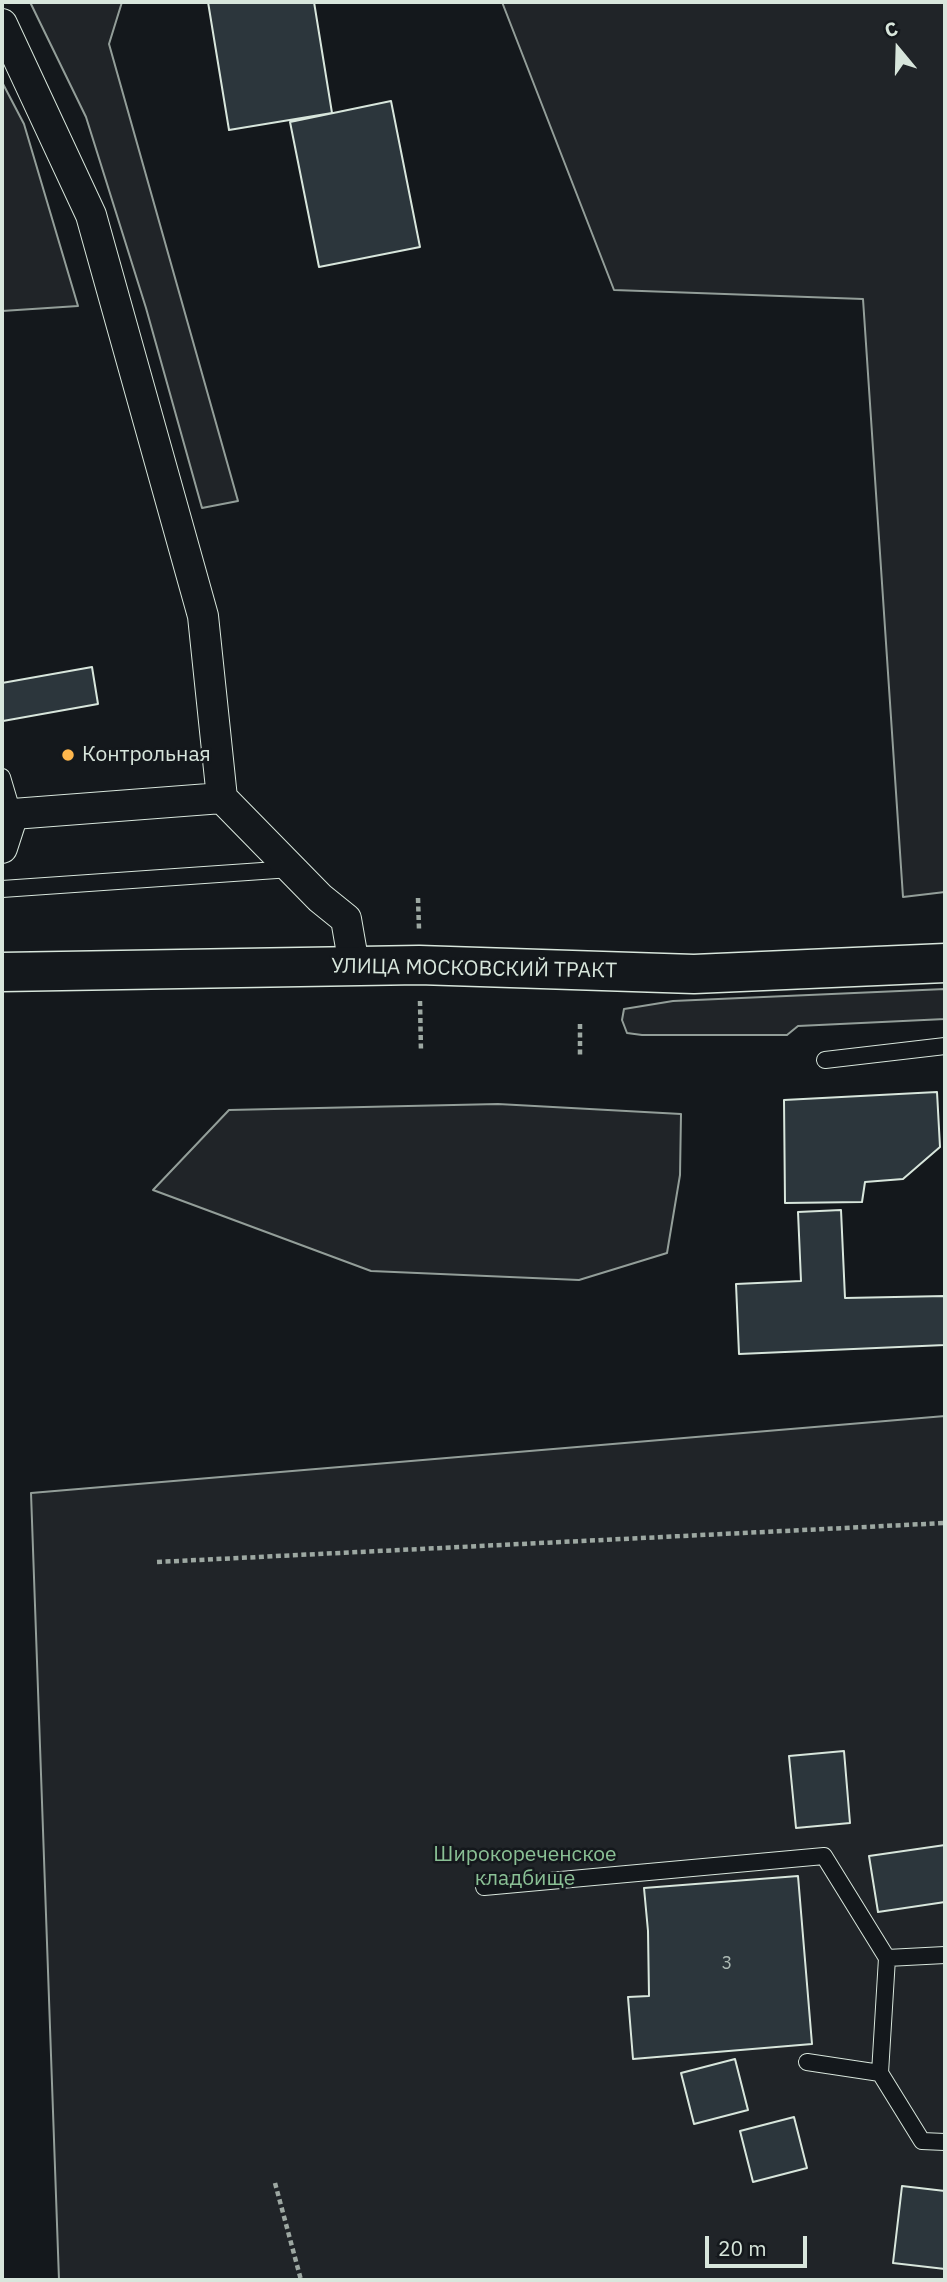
<!DOCTYPE html>
<html>
<head>
<meta charset="utf-8">
<style>
	body { margin:0 }
	#map { position:relative; width:947px; height:2282px; overflow:hidden; background:#14181c; font-family:"IBM Plex Sans",sans-serif }
	canvas { display:block }
	.frame { position:absolute; inset:0; border:4px solid #d8e6dc; pointer-events:none }
	.north { position:absolute; left:863px; top:14px; width:70px; height:70px; -webkit-text-stroke:5px #14181c; paint-order:stroke; rotate:341deg; font-size:19px; font-weight:700; line-height:28px; text-align:center; color:#d8e6dc }
	.north::after { content:''; display:block; margin:auto; width:24px; height:32px; background:#d8e6dc; clip-path:polygon(50% 0,100% 100%,50% 72%,0 100%) }
	.scale { position:absolute; left:705px; top:2236px; width:102px; height:32px; box-sizing:border-box; border:4px solid #d8e6dc; border-top:0; padding-left:9px; font-size:21px; line-height:24px; white-space:nowrap; color:#d8e6dc; -webkit-text-stroke:5px #14181c; paint-order:stroke }
</style>
</head>
<body>
<div id="map">
<canvas width="947" height="2282"></canvas>
<div class="frame"></div>
<div class="north">С</div>
<div class="scale">20 m</div>
</div>
<script>
const c = document.querySelector('canvas').getContext('2d');
c.lineJoin = 'round';
function fillPath(path, color) { c.fillStyle = color; c.fill(path, 'evenodd'); }
function stroke(path, color, width, dash) { c.strokeStyle = color; c.lineWidth = width; c.lineCap = dash ? 'butt' : 'round'; c.setLineDash(dash || []); c.stroke(path); }
function write(font, color, halo, rows, align = 'center') {
  c.font = font + ' "IBM Plex Sans",sans-serif'; c.lineWidth = 5; c.setLineDash([]); c.textBaseline = 'middle'; c.strokeStyle = halo; c.fillStyle = color; for (const [text, x, y, turn = 0] of rows) {
    c.save(); c.translate(x, y); c.rotate((+turn || 0) * Math.PI / 180); c.textAlign = isNaN(turn) ? turn : align; if (halo) c.strokeText(text, 0, 0); c.fillText(text, 0, 0); c.restore();
  }
}
const green = new Path2D(`
	M 30,2 L 122,2 L 109,44 L 238,501 L 202,508 L 146,308 L 86,117 Z
	M 502,2 L 945,2 L 945,892 L 903,897 L 863,299 L 614,290 Z
	M 2,82 L 24,124 L 78,306 L 2,311 Z
	M 945,989 L 945,1019 L 798,1026 L 787,1035 L 642,1035 L 627,1033 L 622,1020 L 624,1009 L 673,1001 Z
	M 498,1104 L 681,1114 L 680,1175 L 667,1253 L 579,1280 L 371,1271 L 153,1190 L 229,1110 Z
	M 945,1416 L 945,2280 L 59,2280 L 31,1493 Z`);
const building = new Path2D(`
	M 208,2 L 314,2 L 332,113 L 229,130 Z
	M 391,101 L 420,247 L 319,267 L 290,122 Z
	M 92,667 L 98,704 L 3,721 L 2,683 Z
	M 937,1092 L 940,1147 L 903,1179 L 865,1182 L 862,1202 L 785,1203 L 784,1100 Z
	M 841,1210 L 845,1298 L 945,1296 L 945,1345 L 739,1354 L 736,1284 L 801,1281 L 798,1212 Z
	M 844,1751 L 850,1823 L 796,1828 L 789,1756 Z
	M 945,1845 L 945,1902 L 878,1912 L 869,1856 Z
	M 798,1876 L 812,2044 L 633,2059 L 628,1997 L 649,1996 L 648,1931 L 644,1888 Z
	M 735,2059 L 748,2110 L 694,2124 L 681,2073 Z
	M 794,2117 L 807,2168 L 753,2182 L 740,2131 Z
	M 902,2186 L 945,2191 L 945,2269 L 893,2263 Z`);
const path = new Path2D(`
	M 418,898 L 419,929
	M 420,1001 L 421,1052
	M 580,1024 L 580,1055
	M 157,1562 L 945,1523
	M 275,2183 L 301,2280`);
const service = new Path2D(`
	M 2,777 L 13,814
	M 2,889 L 291,869
	M 825,1060 L 945,1046
	M 484,1887 L 824,1856 L 887,1958 L 945,1955
	M 887,1958 L 880,2073 L 922,2141 L 945,2142
	M 807,2062 L 880,2073`);
const minor = new Path2D(`
	M 2,24 L 91,215 L 203,616 L 222,798
	M 2,848 L 13,814 L 222,798 L 320,898 L 346,919 L 354,965`);
const secondary = new Path2D(`
	M 2,972 L 419,965 L 694,974 L 945,963`);
const markers = [
	[68,755,7,"#ffb74d"]
];
const numberNames = [
	["3",727,1964]
];
const poiNames = [
	["Контрольная",82,755]
];
const streetNames = [
	["УЛИЦА МОСКОВСКИЙ ТРАКТ",474,969,1]
];
const parkNames = [
	["Широкореченское",525,1855],
	["кладбище",525,1879]
];
fillPath(green, '#202428');
stroke(green, '#939e99', 2);
fillPath(building, '#2c363c');
stroke(building, '#d8e6dc', 2);
stroke(service, '#d8e6dc', 18);
stroke(minor, '#d8e6dc', 32);
stroke(secondary, '#d8e6dc', 41);
stroke(path, '#9da8a2', 4.5, [5, 3.5]);
stroke(service, '#14181c', 16);
stroke(minor, '#14181c', 30);
stroke(secondary, '#14181c', 38);
for (const [x, y, r, color] of markers) { const dot = new Path2D(); dot.arc(x, y, r, 0, 2 * Math.PI); c.fillStyle = color; c.fill(dot); stroke(dot, '#14181c', 2.5); }
write('18px', '#adbab4', null, numberNames);
write('21px', '#d8e6dc', '#14181c', poiNames, 'left');
write('21px', '#d8e6dc', '#14181c', streetNames);
write('21px', '#8ac095', '#14181c', parkNames);
</script>
</body>
</html>
